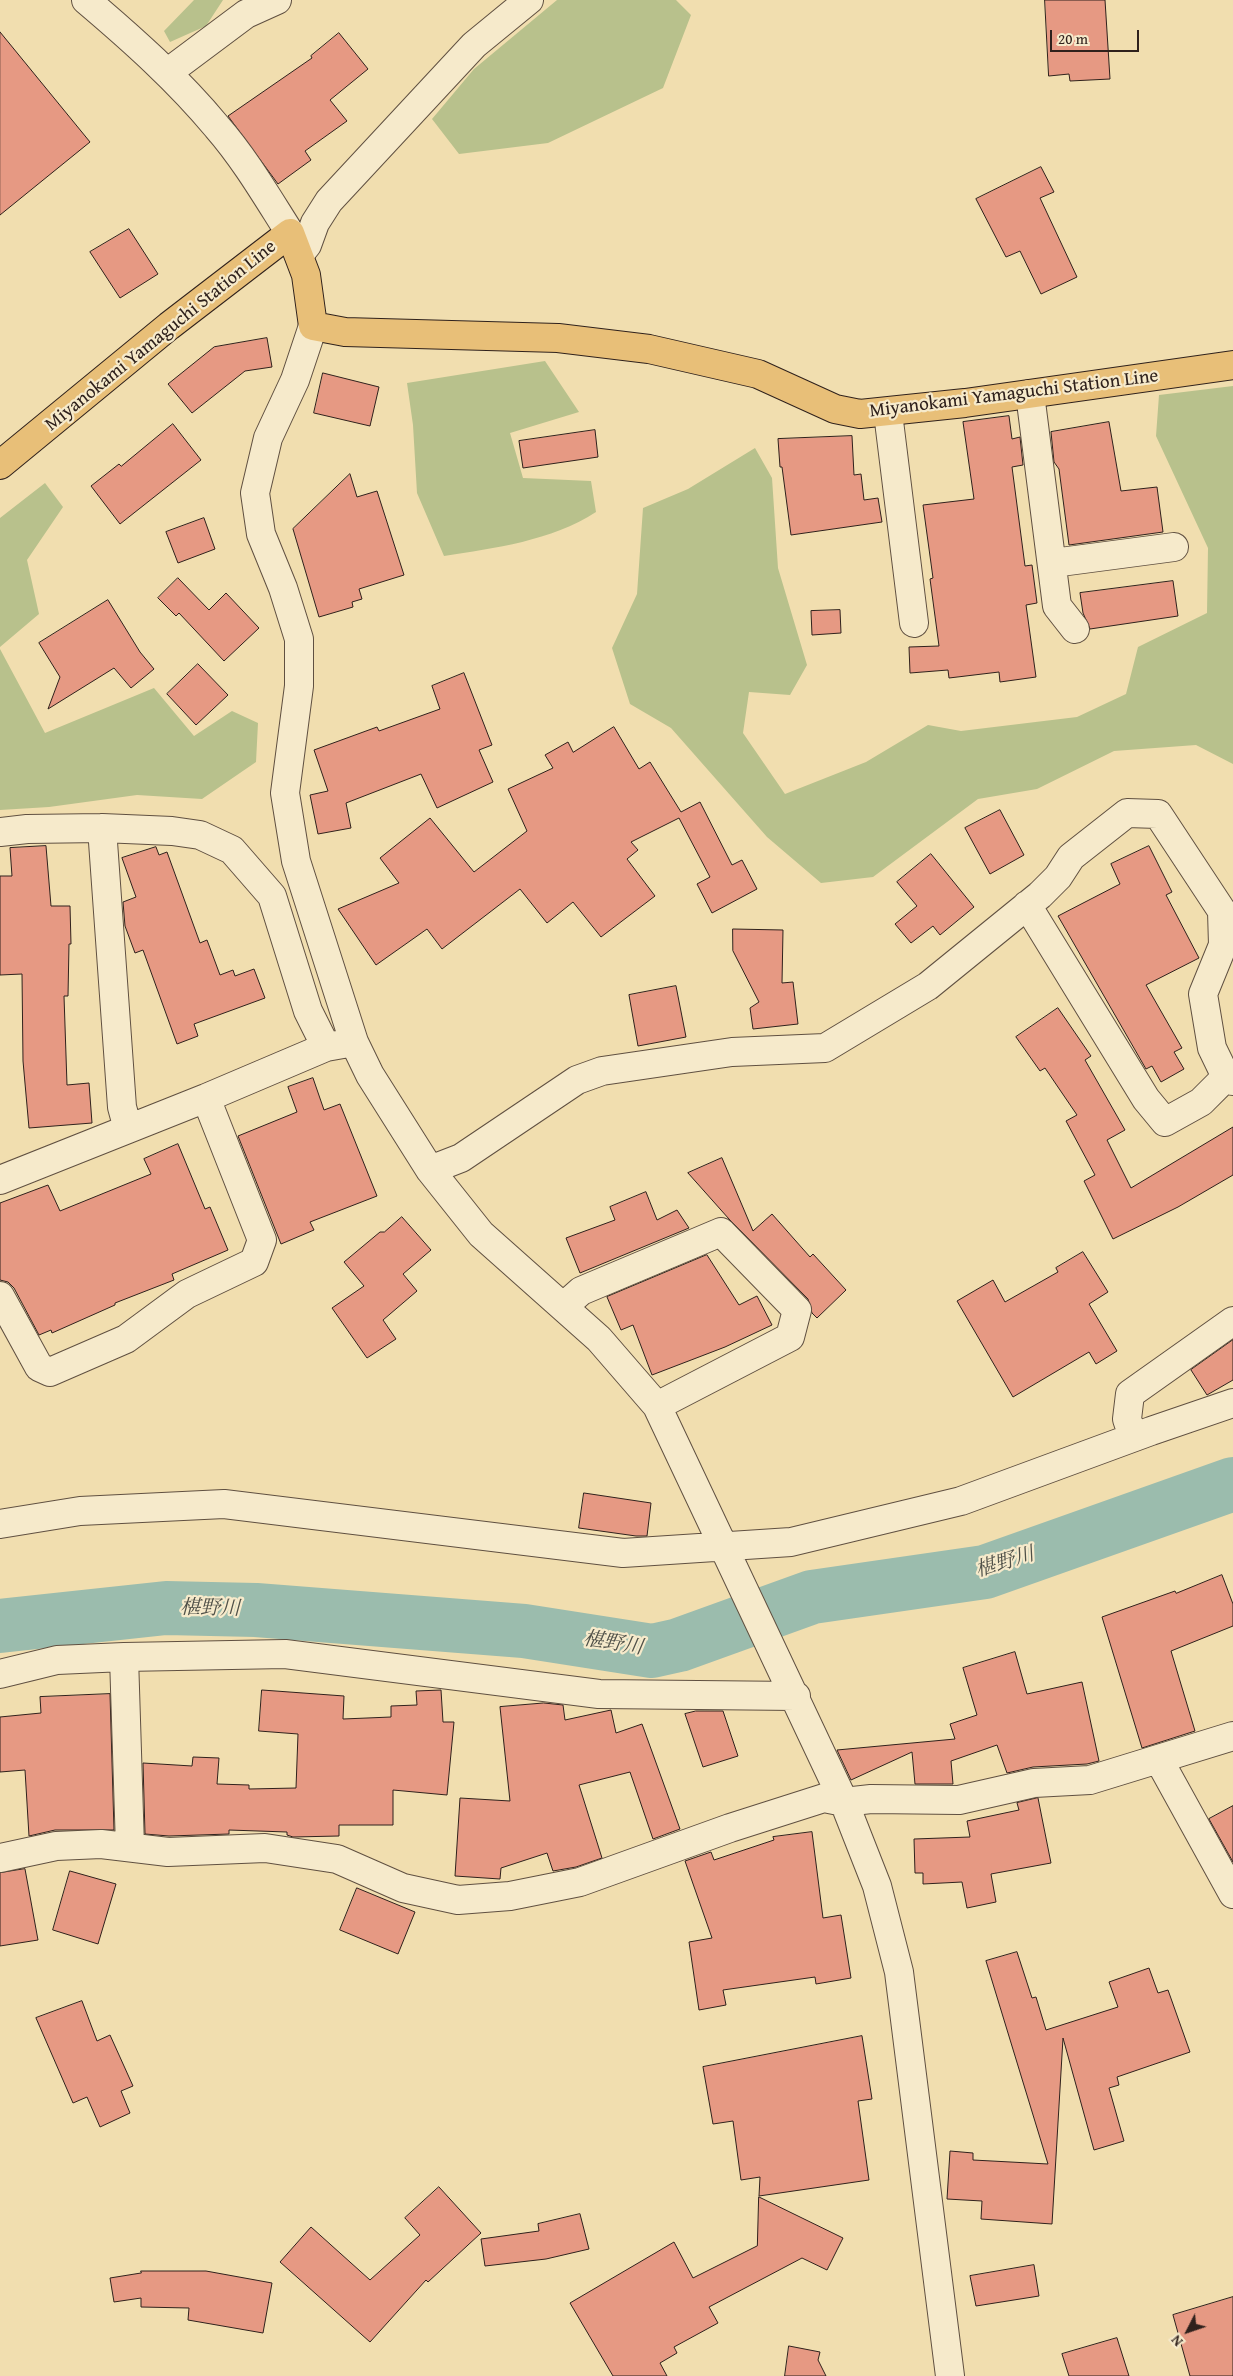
<!DOCTYPE html>
<html>
<head>
<meta charset="utf-8">
<style>
	body { margin:0 }
	#map { position:relative; width:1233px; height:2376px; overflow:hidden; background:#f1deaf; font-family:"Gentium Book Plus",serif }
	canvas { display:block }
	.north { position:absolute; left:1163px; top:2306px; width:50px; height:50px; -webkit-text-stroke:4px #f6eacb; paint-order:stroke; rotate:229deg; font-size:14px; font-weight:700; line-height:20px; text-align:center; color:#2f211c }
	.north::after { content:''; display:block; margin:auto; width:18px; height:22px; background:#2f211c; clip-path:polygon(50% 0,100% 100%,50% 72%,0 100%) }
	.scale { position:absolute; left:1050px; top:30px; width:89px; height:22px; box-sizing:border-box; border:2px solid #2f211c; border-top:0; padding-left:6px; font-size:15px; line-height:18px; white-space:nowrap; color:#2f211c; -webkit-text-stroke:4px #f6eacb; paint-order:stroke }
</style>
</head>
<body>
<div id="map">
<canvas width="1233" height="2376"></canvas>
<div class="north">N</div>
<div class="scale">20 m</div>
</div>
<script>
const c = document.querySelector('canvas').getContext('2d');
c.lineJoin = 'round';
function fillPath(path, color) { c.fillStyle = color; c.fill(path, 'evenodd'); }
function stroke(path, color, width, dash) { c.strokeStyle = color; c.lineWidth = width; c.lineCap = dash ? 'butt' : 'round'; c.setLineDash(dash || []); c.stroke(path); }
function write(font, color, halo, rows, align = 'center') {
  c.font = font + ' "Gentium Book Plus","Noto Serif JP",serif'; c.lineWidth = 4.5; c.setLineDash([]); c.textBaseline = 'middle'; c.strokeStyle = halo; c.fillStyle = color; for (const [text, x, y, turn = 0] of rows) {
    c.save(); c.translate(x, y); c.rotate((+turn || 0) * Math.PI / 180); c.textAlign = isNaN(turn) ? turn : align; if (halo) c.strokeText(text, 0, 0); c.fillText(text, 0, 0); c.restore();
  }
}
const green = new Path2D(`
	M 194,0 L 223,0 L 206,26 L 170,42 L 164,31 Z
	M 557,0 L 676,0 L 691,15 L 663,88 L 548,143 L 459,154 L 432,119 L 474,69 Z
	M 545,361 L 579,412 L 510,433 L 523,478 L 591,481 L 596,512 C 551,541 495,548 444,556 L 417,493 L 413,425 L 407,383 Z
	M 1233,386 L 1233,764 L 1196,745 L 1114,751 L 1037,789 L 978,799 L 873,877 L 821,883 L 767,837 L 671,728 L 630,704 L 612,648 L 637,594 L 643,508 L 688,489 L 755,448 L 772,478 L 778,568 L 807,665 L 790,695 L 749,692 L 743,733 L 785,794 L 866,762 L 928,725 L 961,731 L 1077,717 L 1126,694 L 1138,647 L 1207,613 L 1208,548 L 1156,436 L 1159,395 Z
	M 45,483 L 63,507 L 27,560 L 39,614 L 0,647 L 0,518 Z
	M 0,649 L 45,733 L 154,688 L 194,736 L 232,711 L 258,723 L 256,762 L 202,799 L 137,795 L 49,807 L 0,810 Z`);
const river = new Path2D(`
	M 0,1626 L 166,1608 L 256,1610 L 524,1631 L 652,1651 L 679,1645 L 812,1597 L 985,1572 L 1233,1484`);
const building = new Path2D(`
	M 1045,0 L 1105,0 L 1110,79 L 1070,81 L 1069,74 L 1049,76 Z
	M 0,32 L 90,142 L 0,215 Z
	M 339,33 L 368,69 L 330,100 L 347,121 L 305,151 L 311,160 L 278,184 L 228,116 L 312,58 L 311,56 Z
	M 1041,167 L 1054,192 L 1040,198 L 1077,277 L 1041,294 L 1020,251 L 1006,257 L 976,199 Z
	M 129,229 L 158,274 L 120,298 L 90,252 Z
	M 267,338 L 272,367 L 245,371 L 192,413 L 168,384 L 214,347 Z
	M 323,373 L 379,387 L 370,426 L 314,413 Z
	M 1009,416 L 1012,439 L 1020,437 L 1023,465 L 1012,467 L 1025,566 L 1032,565 L 1037,603 L 1026,605 L 1036,677 L 1000,682 L 999,672 L 949,678 L 948,670 L 910,673 L 909,647 L 939,646 L 930,579 L 933,578 L 923,505 L 974,499 L 963,422 Z
	M 1109,422 L 1121,491 L 1157,487 L 1163,532 L 1069,545 L 1059,469 L 1054,462 L 1051,432 Z
	M 173,424 L 201,460 L 120,524 L 91,486 L 119,464 L 121,466 Z
	M 595,430 L 598,457 L 523,468 L 519,441 Z
	M 852,436 L 854,475 L 861,474 L 864,500 L 878,498 L 882,522 L 791,535 L 782,467 L 780,467 L 778,439 Z
	M 350,474 L 357,497 L 377,491 L 404,575 L 359,589 L 362,599 L 352,602 L 353,607 L 319,617 L 293,529 Z
	M 204,518 L 215,549 L 178,563 L 166,532 Z
	M 178,578 L 209,610 L 226,593 L 259,628 L 224,661 L 179,613 L 176,616 L 158,598 Z
	M 1173,581 L 1178,616 L 1090,629 L 1083,613 L 1080,593 Z
	M 108,600 L 140,652 L 154,669 L 131,688 L 114,668 L 48,709 L 60,677 L 39,643 Z
	M 840,610 L 841,633 L 812,635 L 811,611 Z
	M 198,664 L 228,695 L 196,725 L 167,694 Z
	M 464,673 L 492,745 L 479,750 L 493,782 L 437,808 L 421,774 L 346,803 L 351,828 L 318,834 L 310,795 L 328,791 L 314,750 L 377,727 L 379,731 L 440,709 L 432,686 Z
	M 614,727 L 639,769 L 650,762 L 681,812 L 700,802 L 732,865 L 742,860 L 757,889 L 712,913 L 697,884 L 710,877 L 679,818 L 631,842 L 638,850 L 627,859 L 655,896 L 601,937 L 573,902 L 547,923 L 520,889 L 442,949 L 427,929 L 376,965 L 338,909 L 399,883 L 380,858 L 430,818 L 474,872 L 527,831 L 508,789 L 553,768 L 545,755 L 568,742 L 573,752 Z
	M 1000,810 L 1024,855 L 990,874 L 965,828 Z
	M 46,846 L 51,906 L 70,906 L 71,944 L 69,944 L 68,996 L 64,996 L 67,1085 L 89,1083 L 92,1123 L 29,1128 L 23,1061 L 22,974 L 0,975 L 0,876 L 12,876 L 10,848 Z
	M 1149,846 L 1172,892 L 1166,895 L 1199,958 L 1146,985 L 1182,1048 L 1174,1052 L 1184,1069 L 1161,1082 L 1152,1066 L 1146,1069 L 1058,916 L 1120,884 L 1111,864 Z
	M 156,847 L 159,855 L 167,852 L 200,943 L 207,940 L 220,975 L 233,970 L 235,976 L 254,969 L 265,998 L 194,1024 L 198,1036 L 177,1044 L 143,950 L 135,953 L 125,926 L 123,902 L 136,897 L 122,858 Z
	M 931,854 L 974,907 L 940,935 L 933,926 L 911,943 L 895,924 L 917,906 L 897,882 Z
	M 733,929 L 783,930 L 782,983 L 793,982 L 798,1024 L 753,1029 L 750,1008 L 759,1002 L 733,951 Z
	M 676,986 L 686,1037 L 638,1046 L 629,995 Z
	M 1058,1008 L 1091,1056 L 1085,1060 L 1125,1130 L 1107,1140 L 1131,1188 L 1233,1127 L 1233,1175 L 1178,1207 L 1113,1239 L 1084,1181 L 1095,1175 L 1066,1121 L 1077,1115 L 1045,1068 L 1040,1071 L 1016,1037 Z
	M 313,1078 L 324,1110 L 340,1104 L 377,1196 L 310,1222 L 314,1230 L 281,1244 L 238,1136 L 297,1112 L 288,1087 Z
	M 178,1144 L 205,1209 L 210,1207 L 228,1250 L 172,1274 L 174,1280 L 115,1303 L 115,1305 L 52,1333 L 51,1330 L 39,1335 L 14,1288 L 8,1282 L 0,1280 L 0,1203 L 48,1185 L 60,1211 L 151,1174 L 144,1159 Z
	M 722,1158 L 753,1231 L 772,1214 L 810,1257 L 813,1254 L 846,1290 L 817,1318 L 812,1313 L 808,1299 L 729,1219 L 688,1173 Z
	M 646,1192 L 657,1220 L 677,1210 L 689,1228 L 580,1273 L 566,1238 L 615,1220 L 610,1207 Z
	M 402,1217 L 431,1250 L 403,1274 L 417,1291 L 383,1320 L 396,1339 L 367,1358 L 332,1308 L 364,1286 L 344,1262 L 380,1232 L 384,1232 Z
	M 1083,1252 L 1108,1292 L 1089,1304 L 1117,1351 L 1096,1364 L 1089,1352 L 1013,1397 L 957,1301 L 993,1280 L 1005,1302 L 1058,1272 L 1056,1268 Z
	M 707,1255 L 739,1305 L 757,1296 L 772,1325 L 725,1347 L 652,1375 L 633,1325 L 621,1330 L 607,1297 Z
	M 1233,1340 L 1233,1380 L 1207,1395 L 1191,1370 Z
	M 584,1493 L 651,1503 L 647,1536 L 636,1536 L 579,1528 Z
	M 1222,1575 L 1233,1604 L 1233,1626 L 1171,1651 L 1195,1731 L 1142,1748 L 1102,1617 L 1175,1591 L 1176,1593 Z
	M 1015,1652 L 1027,1694 L 1082,1682 L 1099,1761 L 1087,1764 L 1033,1767 L 1007,1773 L 997,1745 L 951,1761 L 953,1784 L 915,1784 L 912,1752 L 851,1780 L 837,1750 L 955,1739 L 950,1724 L 977,1715 L 963,1668 Z
	M 262,1690 L 344,1696 L 343,1719 L 391,1717 L 391,1706 L 417,1705 L 416,1691 L 441,1690 L 443,1722 L 454,1722 L 447,1795 L 393,1790 L 393,1825 L 339,1825 L 339,1836 L 293,1837 L 287,1835 L 287,1832 L 229,1830 L 229,1834 L 169,1836 L 145,1834 L 143,1763 L 192,1766 L 193,1757 L 219,1758 L 217,1784 L 249,1785 L 249,1789 L 296,1788 L 298,1734 L 259,1731 Z
	M 110,1694 L 114,1830 L 55,1830 L 29,1836 L 25,1770 L 0,1772 L 0,1717 L 41,1713 L 40,1697 Z
	M 544,1703 L 563,1705 L 565,1720 L 611,1710 L 616,1733 L 642,1724 L 680,1829 L 653,1839 L 630,1772 L 579,1785 L 602,1858 L 576,1867 L 553,1871 L 547,1853 L 501,1868 L 500,1879 L 455,1876 L 460,1798 L 510,1801 L 500,1707 Z
	M 696,1711 L 723,1711 L 738,1756 L 703,1767 L 685,1714 Z
	M 1038,1798 L 1051,1863 L 991,1874 L 996,1902 L 967,1908 L 962,1882 L 923,1884 L 923,1873 L 915,1873 L 914,1839 L 970,1837 L 967,1821 L 1019,1810 L 1017,1803 Z
	M 1233,1806 L 1233,1862 L 1209,1819 Z
	M 812,1832 L 823,1918 L 841,1915 L 851,1978 L 816,1984 L 815,1977 L 723,1990 L 726,2005 L 699,2010 L 689,1942 L 712,1938 L 685,1861 L 711,1852 L 714,1860 L 774,1840 L 773,1837 Z
	M 25,1869 L 38,1940 L 0,1946 L 0,1873 Z
	M 70,1871 L 116,1884 L 98,1944 L 53,1930 Z
	M 357,1888 L 415,1912 L 398,1954 L 340,1930 Z
	M 1017,1952 L 1032,1998 L 1036,1997 L 1046,2030 L 1118,2007 L 1109,1982 L 1149,1968 L 1158,1993 L 1168,1990 L 1190,2052 L 1117,2077 L 1119,2085 L 1109,2088 L 1124,2141 L 1094,2150 L 1063,2038 L 1052,2224 L 981,2219 L 982,2201 L 947,2199 L 950,2151 L 973,2153 L 973,2160 L 1048,2164 L 986,1961 Z
	M 82,2001 L 97,2041 L 110,2035 L 133,2086 L 121,2091 L 130,2113 L 100,2127 L 87,2097 L 73,2103 L 36,2018 Z
	M 862,2036 L 872,2099 L 858,2101 L 869,2180 L 759,2196 L 760,2177 L 741,2180 L 733,2121 L 713,2124 L 703,2067 Z
	M 439,2187 L 481,2233 L 428,2282 L 426,2280 L 370,2342 L 280,2262 L 311,2227 L 370,2280 L 420,2235 L 405,2218 Z
	M 759,2197 L 843,2238 L 827,2270 L 802,2258 L 709,2307 L 718,2323 L 674,2347 L 677,2353 L 660,2363 L 667,2376 L 613,2376 L 570,2303 L 674,2242 L 693,2278 L 757,2246 Z
	M 580,2214 L 589,2249 L 546,2259 L 485,2266 L 481,2239 L 539,2231 L 538,2224 Z
	M 1034,2265 L 1039,2296 L 976,2306 L 970,2276 Z
	M 141,2271 L 206,2271 L 272,2283 L 263,2333 L 188,2320 L 189,2308 L 141,2307 L 141,2298 L 114,2302 L 110,2278 L 141,2273 Z
	M 1233,2297 L 1233,2376 L 1190,2376 L 1173,2315 Z
	M 1117,2338 L 1129,2376 L 1069,2376 L 1062,2354 Z
	M 789,2346 L 820,2352 L 818,2360 L 826,2376 L 785,2376 Z`);
const minor = new Path2D(`
	M 86,0 C 132,39 178,80 217,127 C 245,159 267,197 290,233
	M 167,73 L 246,14 L 277,0
	M 299,255 L 307,245 L 315,223 L 329,201 L 474,45 L 529,0
	M 313,326 L 295,380 L 268,438 L 255,493 L 261,534 L 283,588 L 299,639 L 299,686 L 285,793 L 296,861 L 354,1042 L 370,1075 L 430,1170 L 481,1234 L 599,1339 L 657,1406 L 844,1802 L 877,1886 L 899,1972 L 950,2376
	M 1030,394 L 1057,606 L 1075,629
	M 888,413 L 914,623
	M 1053,563 L 1174,547
	M 102,828 L 122,1107 L 128,1129
	M 0,832 L 27,829 L 102,828 L 172,831 L 200,835 L 232,850 L 272,896 L 308,1011 L 326,1047
	M 1027,905 L 1146,1099 L 1165,1122 L 1201,1102 L 1226,1077
	M 430,1170 L 461,1158 L 577,1080 L 602,1071 L 732,1052 L 825,1048 L 928,986 L 1040,895 L 1058,877 L 1071,857 L 1127,813 L 1158,814 L 1222,911 L 1223,945 L 1203,994 L 1212,1048 L 1226,1077 L 1233,1081
	M 0,1180 L 206,1098 L 326,1047 L 343,1044
	M 0,1296 L 39,1367 L 50,1372 L 126,1339 L 187,1294 L 254,1262 L 262,1240 L 206,1098
	M 563,1307 L 581,1291 L 721,1232 L 797,1310 L 790,1337 L 657,1406
	M 1133,1437 L 1127,1419 L 1130,1394 L 1233,1321
	M 0,1524 L 80,1511 L 224,1504 L 623,1553 L 791,1542 L 961,1501 L 1151,1431 L 1233,1403
	M 124,1657 L 285,1654 L 599,1694 L 796,1696
	M 0,1674 L 57,1660 L 124,1657 L 130,1847
	M 1159,1760 L 1233,1894
	M 0,1858 L 56,1846 L 101,1844 L 168,1852 L 265,1848 L 337,1859 L 403,1888 L 458,1900 L 510,1896 L 580,1882 L 730,1828 L 824,1798 L 844,1802 L 871,1799 L 959,1800 L 1034,1783 L 1090,1780 L 1233,1736`);
const major = new Path2D(`
	M 0,465 L 169,326 L 290,233 L 306,275 L 313,326 L 345,332 L 558,338 L 649,349 L 758,374 L 835,409 L 860,414 L 965,403 L 1233,365`);
const streetNames = [
	["Miyanokami Yamaguchi Station Line",161,336,-39],
	["Miyanokami Yamaguchi Station Line",1014,394,-7]
];
const waterNames = [
	["椹野川",1005,1563,-17],
	["椹野川",210,1609,1],
	["椹野川",613,1644,9]
];
fillPath(green, '#b8c18c');
stroke(river, '#9bbcad', 54);
fillPath(building, '#e69983');
stroke(building, '#2f211c', 1);
stroke(minor, '#605041', 30);
stroke(major, '#2f211c', 30);
stroke(minor, '#f6eacb', 28);
stroke(major, '#e8bf78', 28);
write('19px', '#2f211c', '#f6eacb', streetNames);
write('italic 20px', '#4f5048', '#f6eacb', waterNames);
</script>
</body>
</html>
